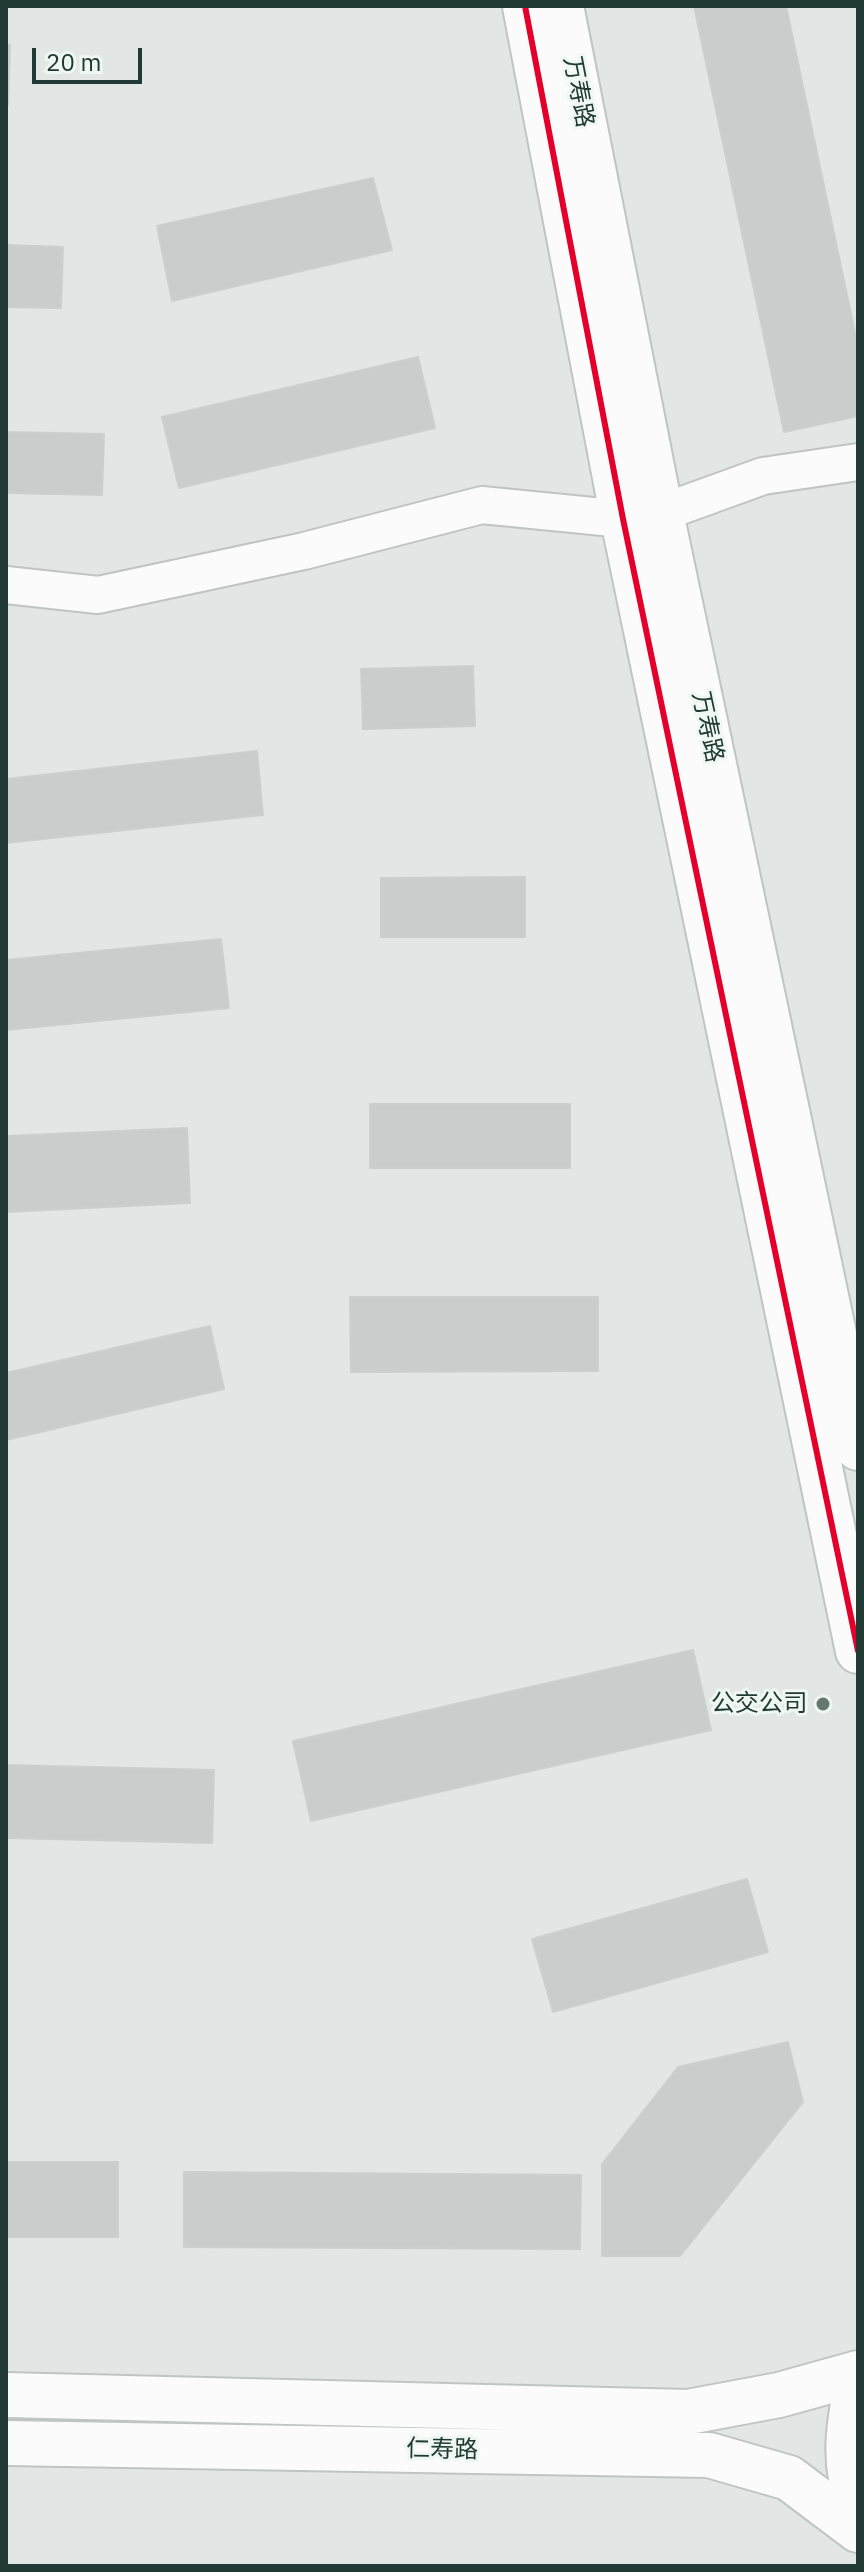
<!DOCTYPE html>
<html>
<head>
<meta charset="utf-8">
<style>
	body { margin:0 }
	#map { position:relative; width:864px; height:2572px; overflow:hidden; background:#e2e7e5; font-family:"IBM Plex Sans",sans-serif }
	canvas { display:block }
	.frame { position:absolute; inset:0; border:8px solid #203a33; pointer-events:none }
	.scale { position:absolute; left:32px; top:48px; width:110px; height:36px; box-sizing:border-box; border:4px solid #203a33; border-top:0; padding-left:10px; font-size:24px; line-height:28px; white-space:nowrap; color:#203a33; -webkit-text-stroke:6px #eff7f3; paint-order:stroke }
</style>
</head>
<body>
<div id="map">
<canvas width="864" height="2572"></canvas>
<div class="frame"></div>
<div class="scale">20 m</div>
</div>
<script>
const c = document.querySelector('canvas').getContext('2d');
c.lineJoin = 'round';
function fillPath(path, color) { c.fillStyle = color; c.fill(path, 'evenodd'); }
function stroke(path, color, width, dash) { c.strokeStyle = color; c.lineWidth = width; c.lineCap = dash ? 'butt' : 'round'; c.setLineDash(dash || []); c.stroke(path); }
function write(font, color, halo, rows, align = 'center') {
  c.font = font + ' "IBM Plex Sans","Noto Sans SC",sans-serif'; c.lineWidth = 6; c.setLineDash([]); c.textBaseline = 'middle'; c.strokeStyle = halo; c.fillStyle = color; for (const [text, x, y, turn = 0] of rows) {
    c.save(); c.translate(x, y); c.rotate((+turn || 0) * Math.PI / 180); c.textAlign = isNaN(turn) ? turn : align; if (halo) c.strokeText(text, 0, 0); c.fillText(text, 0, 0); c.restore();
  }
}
const building = new Path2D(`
	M 694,6 L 786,6 L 858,347 L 858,416 L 784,432 Z
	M 6,45 L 10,45 L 8,105 L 6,105 Z
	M 373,178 L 392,250 L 172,301 L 157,226 Z
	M 6,245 L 63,247 L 61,308 L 6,307 Z
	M 418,357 L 435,428 L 179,488 L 162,417 Z
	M 6,432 L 104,434 L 102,495 L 6,493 Z
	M 473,666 L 475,726 L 363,729 L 361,669 Z
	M 257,751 L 263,815 L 6,843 L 6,779 Z
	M 525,877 L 525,937 L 381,937 L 381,878 Z
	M 221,939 L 229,1008 L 6,1030 L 6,960 Z
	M 370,1104 L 570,1104 L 570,1168 L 370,1168 Z
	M 187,1128 L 190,1203 L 6,1212 L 6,1136 Z
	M 350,1297 L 598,1297 L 598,1371 L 351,1372 Z
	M 210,1326 L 224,1389 L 6,1440 L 6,1373 Z
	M 693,1650 L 711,1730 L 311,1821 L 293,1741 Z
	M 6,1765 L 214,1770 L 212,1843 L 6,1838 Z
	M 747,1879 L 768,1952 L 553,2012 L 532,1939 Z
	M 788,2042 L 803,2102 L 680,2256 L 602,2256 L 602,2164 L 678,2067 Z
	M 6,2162 L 118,2162 L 118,2237 L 6,2237 Z
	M 184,2172 L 581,2175 L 580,2249 L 184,2247 Z`);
const minor = new Path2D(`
	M 6,585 L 98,595 L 304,551 L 482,505 L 623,519 L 661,513 L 763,476 L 858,462`);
const secondary = new Path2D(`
	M 525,6 L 623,519 L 858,1651
	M 561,6 L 661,513 L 858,1448
	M 858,2377 C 850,2417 841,2462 858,2501
	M 6,2395 L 688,2412 L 779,2395 L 858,2373
	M 6,2443 L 709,2455 L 789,2478 L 858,2530`);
const bus1 = new Path2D(`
	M 525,6 L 623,519 L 858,1651`);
const markers = [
	[823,1704,8,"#647771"]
];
const streetNames = [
	["万寿路",578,92,79],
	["万寿路",707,727,78],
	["仁寿路",442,2450,1]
];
const poiNames = [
	["公交公司",807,1704]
];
fillPath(building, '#c9cecc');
stroke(building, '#cbd0ce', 2);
stroke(minor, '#bfc4c2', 40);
stroke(secondary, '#bec5c2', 48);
stroke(minor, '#fbfbfb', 36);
stroke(secondary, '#fbfbfb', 44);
stroke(bus1, '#e4002b', 6);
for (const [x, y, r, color] of markers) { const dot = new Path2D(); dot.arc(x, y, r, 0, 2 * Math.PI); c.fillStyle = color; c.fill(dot); stroke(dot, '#eff7f3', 3); }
write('24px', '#203a33', '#eff7f3', streetNames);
write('24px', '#203a33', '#eff7f3', poiNames, 'right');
</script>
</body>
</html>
